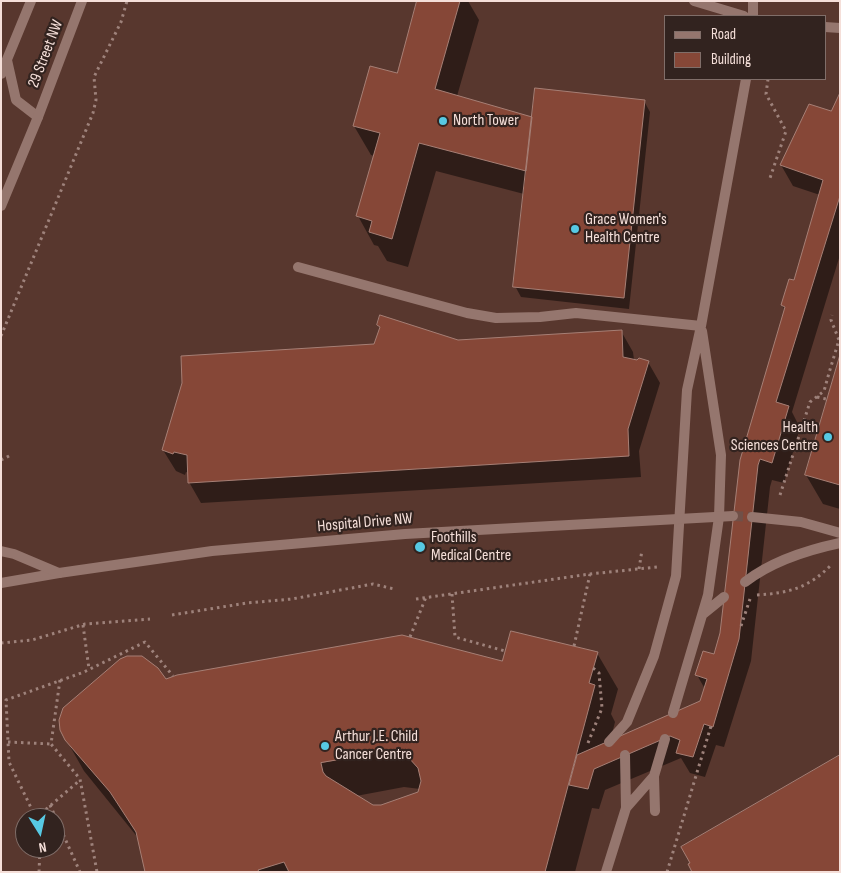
<!DOCTYPE html>
<html>
<head>
<meta charset="utf-8">
<style>
	body { margin:0 }
	#map { position:relative; width:841px; height:873px; overflow:hidden; background:#58372e; font-family:"Sofia Sans Condensed",sans-serif }
	canvas { display:block }
	.frame { position:absolute; inset:0; border:2px solid #f5dfd9; pointer-events:none }
	.legend { position:absolute; left:664px; top:15px; width:162px; height:65px; box-sizing:border-box; background:#32231f; border:1px solid #806e69; margin:0; padding:6px 9px; list-style:none; font-size:15px; color:#f5dfd9 }
	.legend li { display:flex; align-items:center; gap:10px; height:25px }
	.legend b { width:25px; border:1px solid #806e69 }
	.north { position:absolute; left:15px; top:808px; width:50px; height:50px; box-sizing:border-box; background:#32231f; border:1px solid #806e69; border-radius:50%; rotate:170deg; font-size:14px; font-weight:700; line-height:20px; text-align:center; color:#f5dfd9 }
	.north::after { content:''; display:block; margin:auto; width:18px; height:22px; background:#57c9e3; clip-path:polygon(50% 0,100% 100%,50% 72%,0 100%) }
</style>
</head>
<body>
<div id="map">
<canvas width="841" height="873"></canvas>
<div class="frame"></div>
<ul class="legend">
<li><b style="height:6px;background:#95766e"></b>Road</li>
<li><b style="height:14px;background:#864737"></b>Building</li>
</ul>
<div class="north">N</div>
</div>
<script>
const c = document.querySelector('canvas').getContext('2d');
c.lineJoin = 'round';
function fillPath(path, color) { c.fillStyle = color; c.fill(path, 'evenodd'); }
function stroke(path, color, width, dash) { c.strokeStyle = color; c.lineWidth = width; c.lineCap = dash ? 'butt' : 'round'; c.setLineDash(dash || []); c.stroke(path); }
function write(font, color, halo, rows, align = 'center') {
  c.font = font + ' "Sofia Sans Condensed",sans-serif'; c.lineWidth = 4.5; c.setLineDash([]); c.textBaseline = 'middle'; c.strokeStyle = halo; c.fillStyle = color; for (const [text, x, y, turn = 0] of rows) {
    c.save(); c.translate(x, y); c.rotate((+turn || 0) * Math.PI / 180); c.textAlign = isNaN(turn) ? turn : align; if (halo) c.strokeText(text, 0, 0); c.fillText(text, 0, 0); c.restore();
  }
}
const shadow = new Path2D(`
	M 418,1 L 468,1 L 479,20 L 457,96 L 533,119 L 644,101 L 650,112 L 629,309 L 521,297 L 515,286 L 524,194 L 436,171 L 408,267 L 387,261 L 378,246 L 374,245 L 358,216 L 375,156 L 371,155 L 354,126 L 397,75 Z
	M 840,96 L 840,255 L 792,412 L 800,428 L 784,483 L 772,480 L 770,487 L 751,661 L 724,747 L 716,745 L 705,777 L 690,773 L 681,758 L 605,790 L 599,809 L 592,808 L 575,872 L 147,872 L 139,839 L 84,771 L 63,734 L 165,680 L 503,662 L 597,653 L 618,689 L 611,714 L 615,722 L 610,742 L 701,702 L 705,689 L 697,675 L 715,656 L 721,633 L 785,310 L 782,305 L 794,282 L 820,195 L 793,186 L 781,165 L 831,112 ZM 404,787 L 420,789 L 419,793 L 381,806 L 373,806 L 356,796 Z
	M 378,325 L 458,341 L 621,331 L 633,352 L 634,360 L 648,362 L 660,383 L 639,451 L 641,477 L 201,503 L 189,482 L 189,473 L 186,472 L 185,475 L 176,471 L 163,450 L 375,345 L 380,329 Z
	M 840,359 L 840,509 L 823,504 L 806,475 Z`);
const building = new Path2D(`
	M 417,1 L 460,1 L 435,89 L 532,117 L 526,171 L 419,143 L 392,239 L 369,232 L 372,221 L 356,216 L 380,133 L 353,126 L 370,66 L 397,73 Z
	M 535,88 L 645,100 L 624,298 L 513,287 Z
	M 840,93 L 840,196 L 776,402 L 789,406 L 772,463 L 760,459 L 758,465 L 739,639 L 713,727 L 704,724 L 693,757 L 676,753 L 680,740 L 670,736 L 594,769 L 588,789 L 569,785 L 577,755 L 700,701 L 707,679 L 695,675 L 703,651 L 714,654 L 720,633 L 740,460 L 785,307 L 781,305 L 789,279 L 794,280 L 823,180 L 780,165 L 809,104 L 831,111 Z
	M 380,315 L 458,340 L 622,330 L 623,357 L 637,360 L 639,358 L 649,361 L 628,429 L 629,456 L 188,483 L 187,455 L 174,452 L 173,454 L 162,450 L 182,383 L 181,356 L 374,344 L 380,327 L 377,325 Z
	M 840,355 L 840,485 L 805,475 Z
	M 511,631 L 598,652 L 589,683 L 595,685 L 545,872 L 289,872 L 284,862 L 258,870 L 259,872 L 145,872 L 136,832 L 110,792 L 65,740 L 60,730 L 59,720 L 63,708 L 120,659 L 127,656 L 142,656 L 158,668 L 166,679 L 177,675 L 402,635 L 502,661 ZM 383,752 L 396,752 L 408,757 L 418,768 L 421,781 L 418,792 L 381,805 L 373,805 L 326,776 L 323,772 L 321,763 Z
	M 840,755 L 840,872 L 692,872 L 688,864 L 690,863 L 681,847 Z`);
const minorTunnel = new Path2D(`
	M 733,516 L 752,517`);
const path = new Path2D(`
	M 768,79 L 766,94 L 786,131 L 769,181
	M 1,336 L 93,113 L 96,100 L 94,77 L 121,22 L 127,1
	M 817,397 L 826,399
	M 1,460 L 11,455
	M 780,495 L 810,402 L 824,391 L 829,373 L 839,340 L 831,320 L 832,315
	M 639,569 L 642,550
	M 452,594 L 455,637 L 505,651
	M 757,595 C 789,593 809,588 832,564
	M 416,599 L 590,574 L 657,567
	M 172,615 L 247,603 L 292,599 L 373,584 L 394,589
	M 83,625 L 89,669
	M 741,626 L 750,599
	M 410,637 L 426,597
	M 1,643 L 32,640 L 85,624 L 150,619
	M 574,646 L 590,574
	M 60,680 L 51,744 L 80,779 L 97,872
	M 8,742 L 51,744
	M 588,743 L 602,708 L 599,673 L 593,668
	M 50,805 L 80,872
	M 36,818 L 9,762 L 6,700 L 84,672 L 145,642 L 173,676
	M 36,818 L 80,780
	M 39,872 L 40,848
	M 667,872 L 711,726`);
const service = new Path2D(`
	M 694,1 L 744,16
	M 753,1 L 753,16
	M 825,27 L 840,28
	M 298,267 L 467,313 L 496,318 L 540,317 L 576,313 L 701,326
	M 745,582 C 772,561 807,550 840,543
	M 703,614 L 724,597
	M 673,713 L 708,595 L 719,517 L 721,455 L 702,331
	M 609,742 L 627,722 L 654,656 L 676,576 L 687,390 L 701,326 L 746,79
	M 626,808 L 654,776
	M 655,811 L 654,776 L 665,739
	M 606,872 L 626,808 L 625,755`);
const minor = new Path2D(`
	M 7,60 L 16,100 L 38,117
	M 1,74 L 31,1
	M 752,517 L 801,522 L 840,533
	M 1,583 L 59,573 L 212,551 L 405,534 L 733,516`);
const tertiary = new Path2D(`
	M 1,206 L 38,117 L 82,1
	M 1,551 L 14,554 L 59,573`);
const markers = [
	[443,121,5,"#57c9e3"],
	[575,229,5,"#57c9e3"],
	[828,437,5,"#57c9e3"],
	[420,547,6,"#57c9e3"],
	[325,746,5,"#57c9e3"]
];
const streetNames = [
	["29 Street NW",46,54,-69],
	["Hospital Drive NW",365,523,-5]
];
const poiNames = [
	["North Tower",453,121],
	["Grace Women's",585,220],
	["Health Centre",585,238],
	["Health",818,428,"right"],
	["Sciences Centre",818,446,"right"],
	["Foothills",431,538],
	["Medical Centre",431,556],
	["Arthur J.E. Child",335,737],
	["Cancer Centre",335,755]
];
fillPath(shadow, '#0007');
fillPath(building, '#864737');
stroke(building, '#a67f75', 1);
stroke(minorTunnel, '#705048', 10, [10, 5]);
stroke(path, '#9e827b', 3, [2.5, 4]);
stroke(service, '#95766e', 10);
stroke(minor, '#95766e', 10);
stroke(tertiary, '#95766e', 10);
for (const [x, y, r, color] of markers) { const dot = new Path2D(); dot.arc(x, y, r, 0, 2 * Math.PI); c.fillStyle = color; c.fill(dot); stroke(dot, '#32231f', 2); }
write('16px', '#f5dfd9', '#32231f', streetNames);
write('16px', '#f5dfd9', '#32231f', poiNames, 'left');
</script>
</body>
</html>
